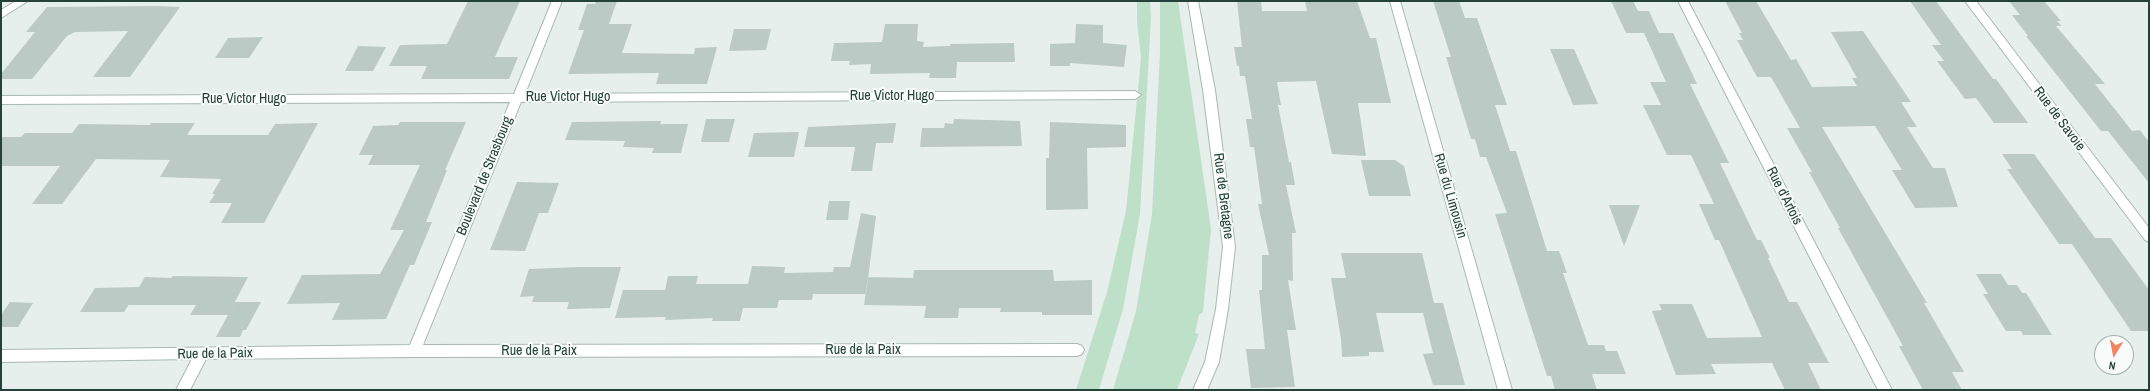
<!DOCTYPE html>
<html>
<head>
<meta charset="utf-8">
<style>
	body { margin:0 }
	#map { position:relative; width:2150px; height:391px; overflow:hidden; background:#e6efeb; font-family:"Archivo Narrow",sans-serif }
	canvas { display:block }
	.frame { position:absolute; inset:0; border:2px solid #24423a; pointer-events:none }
	.north { position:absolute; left:2094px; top:335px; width:40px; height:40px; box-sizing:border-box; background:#f7fbf9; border:1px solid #a3b1ad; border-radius:50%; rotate:190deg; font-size:11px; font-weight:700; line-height:16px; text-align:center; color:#24423a }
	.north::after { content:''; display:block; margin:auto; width:14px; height:18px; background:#f4845f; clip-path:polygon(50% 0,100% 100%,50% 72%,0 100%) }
</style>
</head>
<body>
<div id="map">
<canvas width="2150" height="391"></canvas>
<div class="frame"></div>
<div class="north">N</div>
</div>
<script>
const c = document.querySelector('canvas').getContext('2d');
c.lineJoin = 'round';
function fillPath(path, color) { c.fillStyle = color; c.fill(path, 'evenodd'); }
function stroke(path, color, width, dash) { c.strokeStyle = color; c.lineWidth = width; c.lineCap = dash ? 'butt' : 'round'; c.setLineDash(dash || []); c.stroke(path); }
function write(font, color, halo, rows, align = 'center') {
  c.font = font + ' "Archivo Narrow",sans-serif'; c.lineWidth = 4; c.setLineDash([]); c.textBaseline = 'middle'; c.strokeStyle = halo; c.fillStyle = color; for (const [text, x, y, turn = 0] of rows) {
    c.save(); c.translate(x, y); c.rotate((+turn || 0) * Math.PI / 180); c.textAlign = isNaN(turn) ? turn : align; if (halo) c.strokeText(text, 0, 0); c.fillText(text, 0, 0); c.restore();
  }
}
const green = new Path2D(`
	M 1137,1 L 1150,1 L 1151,18 L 1140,214 L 1123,309 L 1099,390 L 1076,390 L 1107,292 L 1126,211 L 1141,58 L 1137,21 Z
	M 1160,1 L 1178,1 L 1211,229 L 1203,312 L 1199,315 L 1195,333 L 1199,334 L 1177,390 L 1113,390 L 1136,311 L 1152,214 L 1160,52 Z`);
const building = new Path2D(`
	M 468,1 L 520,1 L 495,57 L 518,57 L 509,79 L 421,79 L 427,66 L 389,66 L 400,45 L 447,44 Z
	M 596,1 L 617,1 L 609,24 L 632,24 L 622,53 L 694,54 L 695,48 L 717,47 L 707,84 L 656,84 L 659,73 L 568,74 L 584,30 L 578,30 L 587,4 L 595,4 Z
	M 1237,1 L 1261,1 L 1262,11 L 1307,11 L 1305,1 L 1357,1 L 1370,38 L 1376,38 L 1391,103 L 1358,103 L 1366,156 L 1332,154 L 1316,81 L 1277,82 L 1281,105 L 1278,105 L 1289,162 L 1291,162 L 1295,185 L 1286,185 L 1296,233 L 1292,233 L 1293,281 L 1288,280 L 1296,330 L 1287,330 L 1295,387 L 1251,388 L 1246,349 L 1265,349 L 1259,290 L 1262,290 L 1262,255 L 1269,255 L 1258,204 L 1262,204 L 1254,147 L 1250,147 L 1246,119 L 1252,119 L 1245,76 L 1240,76 L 1239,66 L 1237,66 L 1234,47 L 1242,47 Z
	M 1433,1 L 1459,1 L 1465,18 L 1477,18 L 1507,105 L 1495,105 L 1510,151 L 1516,151 L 1547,251 L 1559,251 L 1567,273 L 1563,273 L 1588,345 L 1604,345 L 1606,351 L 1617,351 L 1626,374 L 1592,374 L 1597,390 L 1555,390 L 1551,376 L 1547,376 L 1495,214 L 1507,213 L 1486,157 L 1480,157 L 1475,139 L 1471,139 L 1446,57 L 1451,57 Z
	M 1611,1 L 1633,1 L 1638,11 L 1649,11 L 1659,33 L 1673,33 L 1697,84 L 1690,84 L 1729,163 L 1720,163 L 1757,240 L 1761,240 L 1770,258 L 1768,258 L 1789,302 L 1797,302 L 1829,363 L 1808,363 L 1821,390 L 1785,390 L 1772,363 L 1711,364 L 1716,374 L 1676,375 L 1652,311 L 1662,310 L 1659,304 L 1692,304 L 1707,338 L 1762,337 L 1719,240 L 1715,240 L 1699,204 L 1714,204 L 1691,155 L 1667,155 L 1643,105 L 1661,105 L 1650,82 L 1666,82 L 1644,33 L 1626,33 Z
	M 1725,1 L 1756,1 L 1791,60 L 1796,59 L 1812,87 L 1857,86 L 1852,78 L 1857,78 L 1831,32 L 1863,31 L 1911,102 L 1901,102 L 1917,127 L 1907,127 L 1933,168 L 1945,168 L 1958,207 L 1915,208 L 1892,170 L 1902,170 L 1875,126 L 1822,127 L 1927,303 L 1924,303 L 1964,372 L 1952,372 L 1962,390 L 1923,390 L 1899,346 L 1903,346 L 1838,228 L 1840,228 L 1809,172 L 1812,172 L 1787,128 L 1800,128 L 1771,77 L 1757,77 L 1737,40 L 1743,40 L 1739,33 L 1742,33 Z
	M 1910,1 L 1936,1 L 1993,79 L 1996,79 L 2028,123 L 1994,123 L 1976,98 L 1965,99 L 1937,61 L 1944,61 L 1932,45 L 1941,45 Z
	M 2009,1 L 2044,1 L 2061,21 L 2057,21 L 2062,26 L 2056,26 L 2105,84 L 2095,84 L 2132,131 L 2140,130 L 2149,142 L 2149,183 L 2108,131 L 2101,131 L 2026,36 L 2028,36 L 2012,15 L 2020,15 Z
	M 47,7 L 157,6 L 180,7 L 130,77 L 93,77 L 128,31 L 75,32 L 67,36 L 32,79 L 1,79 L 1,74 L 35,32 L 26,32 Z
	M 885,24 L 918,24 L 917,41 L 924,42 L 923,47 L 950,46 L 950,44 L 1014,43 L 1015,62 L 957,62 L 956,78 L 929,78 L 930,73 L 870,74 L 871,64 L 849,65 L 850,61 L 831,61 L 834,43 L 882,42 Z
	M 1076,24 L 1103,25 L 1103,43 L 1127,45 L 1124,67 L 1070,63 L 1070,66 L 1050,66 L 1050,44 L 1075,43 Z
	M 734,29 L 771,29 L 766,50 L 729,51 Z
	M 263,37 L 249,58 L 215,58 L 228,38 Z
	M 358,46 L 386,47 L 373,71 L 345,71 Z
	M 1550,49 L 1574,49 L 1598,104 L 1573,105 Z
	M 706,119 L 735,119 L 729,142 L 701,142 Z
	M 954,119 L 1020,121 L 1022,146 L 920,147 L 922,128 L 944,128 L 945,123 L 953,124 Z
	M 661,121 L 660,124 L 688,124 L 681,153 L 652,153 L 654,148 L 623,147 L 625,141 L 565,140 L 572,122 Z
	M 400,122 L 466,122 L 445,170 L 447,170 L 426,222 L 432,222 L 414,265 L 410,265 L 386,319 L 332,320 L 340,303 L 287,304 L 302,275 L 380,274 L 404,230 L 390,230 L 420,165 L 368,165 L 373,155 L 359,155 L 373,126 L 398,125 Z
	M 1050,122 L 1126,125 L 1126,147 L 1087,148 L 1088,209 L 1046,210 L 1046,158 L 1049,158 Z
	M 151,123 L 195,123 L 187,135 L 268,135 L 275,124 L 318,123 L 264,223 L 221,223 L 232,203 L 209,203 L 215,194 L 212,194 L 221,179 L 160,177 L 170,160 L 96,159 L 62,204 L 32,204 L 60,166 L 1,166 L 1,137 L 21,137 L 25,133 L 72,133 L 79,124 L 150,125 Z
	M 896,123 L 893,143 L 876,143 L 872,171 L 851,171 L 855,147 L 804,147 L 808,127 Z
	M 799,132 L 794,157 L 748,157 L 754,133 Z
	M 2002,154 L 2034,154 L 2095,238 L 2111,238 L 2149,290 L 2149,331 L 2131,331 L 2072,244 L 2059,244 L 2007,169 L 2012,169 Z
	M 1361,160 L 1395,160 L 1404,166 L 1411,196 L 1369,196 Z
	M 517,182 L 559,183 L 548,213 L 539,213 L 525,251 L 490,250 Z
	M 829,201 L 850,201 L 848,220 L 826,220 Z
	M 1609,205 L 1640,205 L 1624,246 Z
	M 861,213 L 876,216 L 866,294 L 813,294 L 812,300 L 779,300 L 777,308 L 743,308 L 740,321 L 712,321 L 713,318 L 665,320 L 666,317 L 615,318 L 623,290 L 665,290 L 668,276 L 698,276 L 696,284 L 748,284 L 752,266 L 785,267 L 784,273 L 833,272 L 834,267 L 850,267 Z
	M 1341,253 L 1422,253 L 1434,303 L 1443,303 L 1465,385 L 1433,385 L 1423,354 L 1433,353 L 1423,313 L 1376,313 L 1384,352 L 1369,352 L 1369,356 L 1342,357 L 1341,339 L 1331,278 L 1346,278 Z
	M 580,267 L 621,267 L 610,308 L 567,309 L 569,302 L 532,302 L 534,296 L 520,297 L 529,269 Z
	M 914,270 L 1053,270 L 1054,281 L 1092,280 L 1092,315 L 1042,315 L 1042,312 L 1000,312 L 1001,308 L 959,308 L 958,318 L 924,318 L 926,306 L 864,305 L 868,277 L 913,278 Z
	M 1976,274 L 2001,274 L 2008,285 L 2017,285 L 2022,293 L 2026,293 L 2052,335 L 2023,335 L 2021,331 L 2006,331 L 1983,294 L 1988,294 Z
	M 173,276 L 248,277 L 228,315 L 190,315 L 196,305 L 129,305 L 130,303 L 124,312 L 80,312 L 95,288 L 139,287 L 145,277 L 171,278 Z
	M 10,302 L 33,303 L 18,327 L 1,327 L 1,315 Z
	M 235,302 L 261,302 L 246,330 L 243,330 L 240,337 L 216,337 Z`);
const minor = new Path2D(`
	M 16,1 L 28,1 L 1,18 L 1,10 Z
	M 552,1 L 562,1 L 525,94 L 1135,91 L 1141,95 L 1135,99 L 521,102 L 423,345 L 1077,344 L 1082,346 L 1084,350 L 1082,354 L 1077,356 L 414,357 L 206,359 L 190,390 L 176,390 L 192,359 L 1,362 L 1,350 L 410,345 L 510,102 L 1,104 L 1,96 L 514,94 Z
	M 1188,1 L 1198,1 L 1215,90 L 1235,247 L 1228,309 L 1219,362 L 1207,390 L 1193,390 L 1205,362 L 1216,309 L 1223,247 L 1203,90 Z
	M 1390,1 L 1400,1 L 1512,390 L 1498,390 Z
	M 1678,1 L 1688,1 L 1892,390 L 1878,390 Z
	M 1965,1 L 1976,1 L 2149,228 L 2149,242 L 2145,240 Z`);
const streetNames = [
	["Rue Victor Hugo",892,96],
	["Rue Victor Hugo",568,97],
	["Rue Victor Hugo",244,99],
	["Rue de Savoie",2059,119,53],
	["Boulevard de Strasbourg",485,176,-68],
	["Rue de Bretagne",1223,196,83],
	["Rue du Limousin",1450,196,74],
	["Rue d'Artois",1784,196,63],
	["Rue de la Paix",863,350],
	["Rue de la Paix",539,351],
	["Rue de la Paix",215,354,-1]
];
fillPath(green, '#bfe0c8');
fillPath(building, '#bbcac4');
stroke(minor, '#a8b8b2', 2);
fillPath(minor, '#fff');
write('14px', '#24423a', '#f7fbf9', streetNames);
</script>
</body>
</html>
